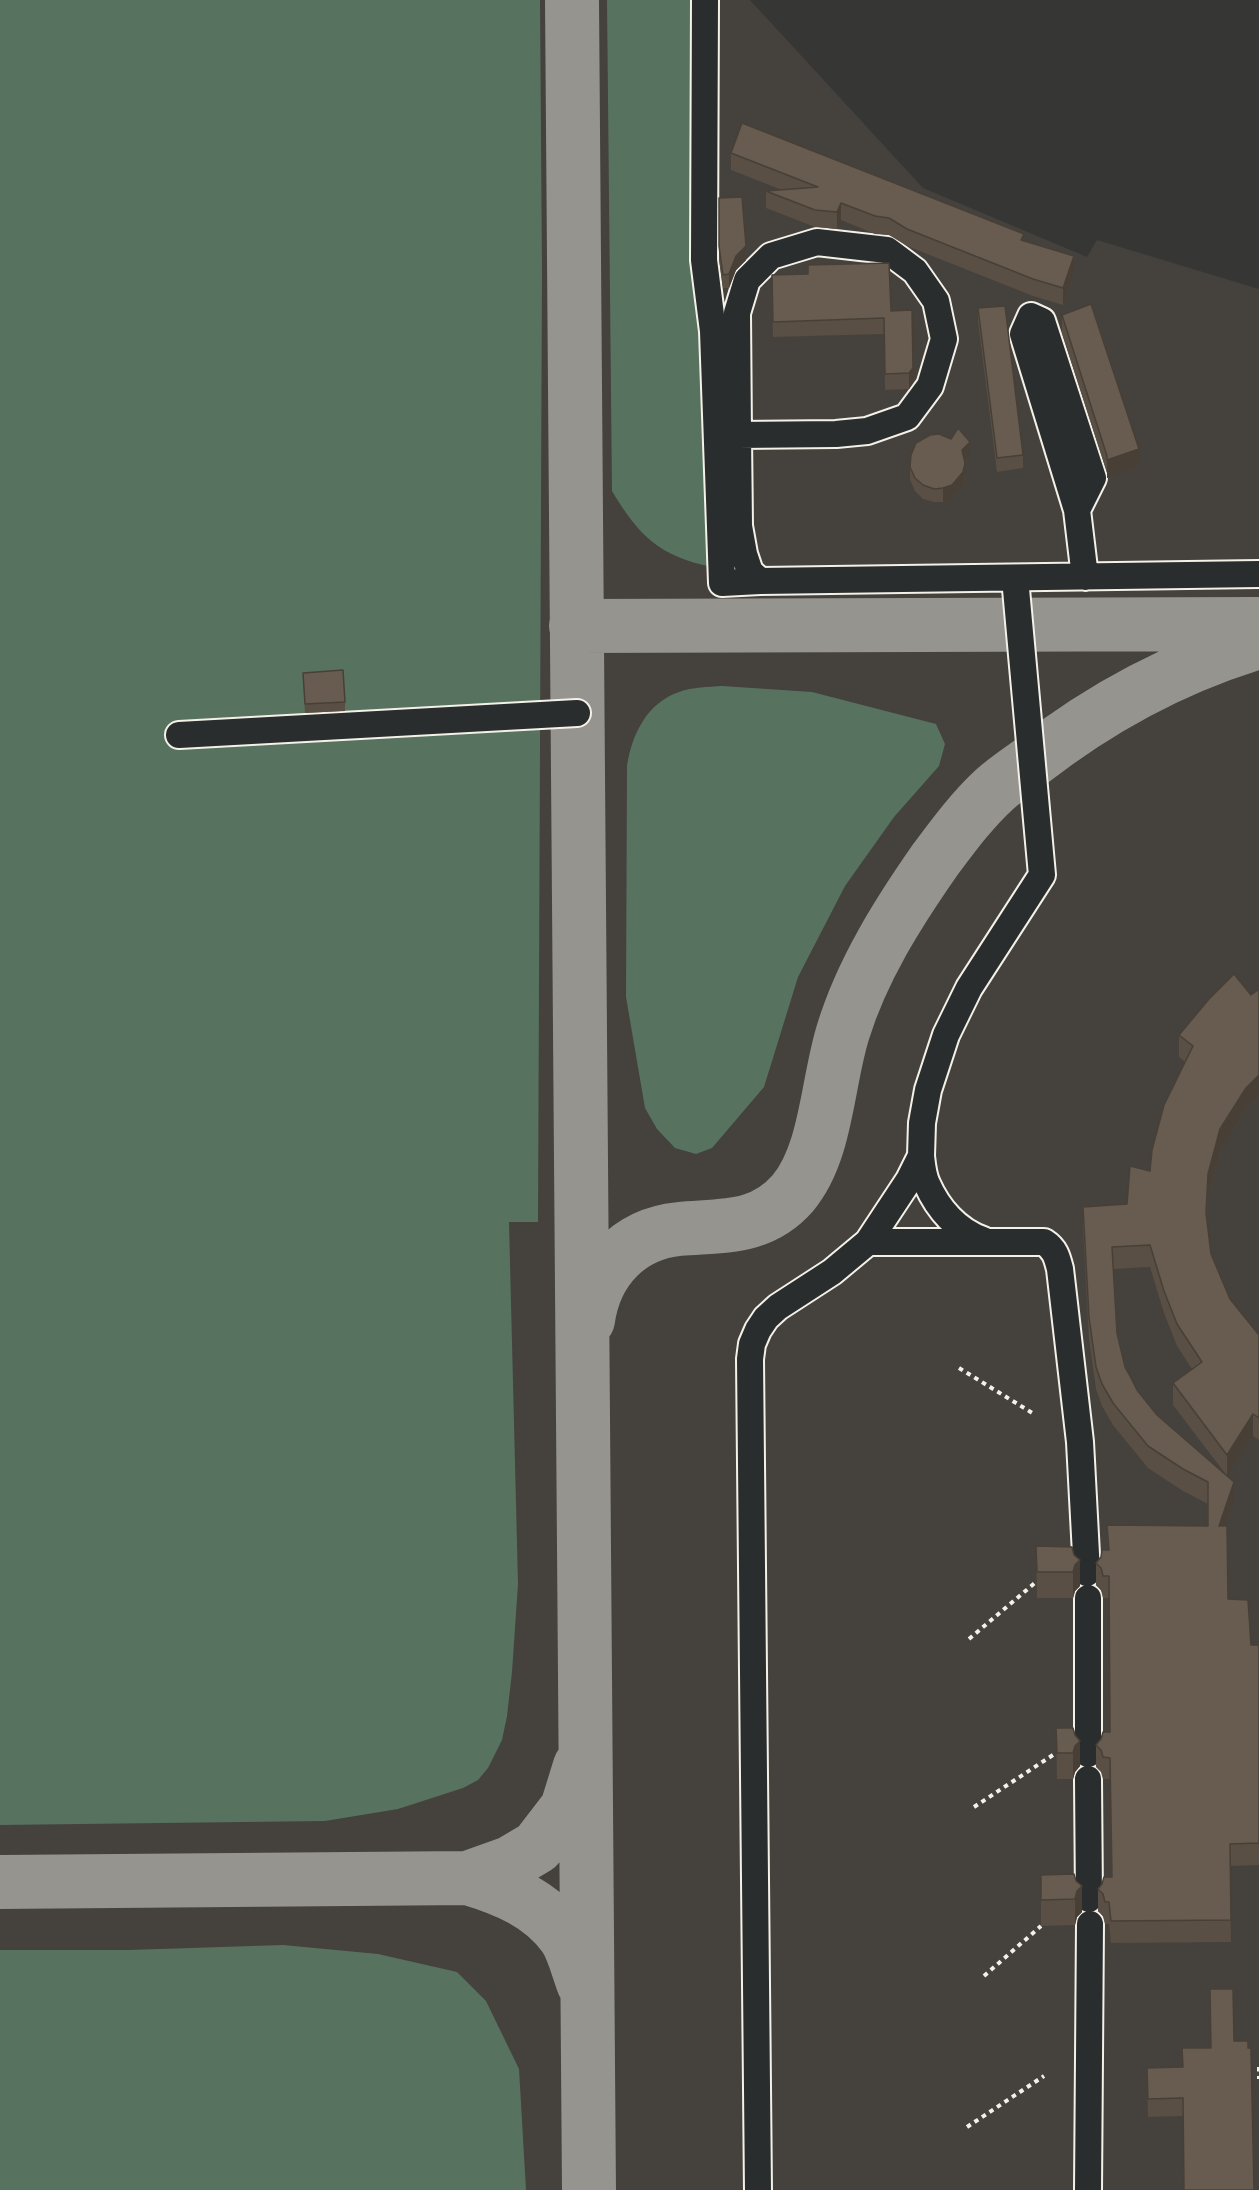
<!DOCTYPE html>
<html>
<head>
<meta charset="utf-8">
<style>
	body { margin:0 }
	canvas { display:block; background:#363635 }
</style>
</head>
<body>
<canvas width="1259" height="2190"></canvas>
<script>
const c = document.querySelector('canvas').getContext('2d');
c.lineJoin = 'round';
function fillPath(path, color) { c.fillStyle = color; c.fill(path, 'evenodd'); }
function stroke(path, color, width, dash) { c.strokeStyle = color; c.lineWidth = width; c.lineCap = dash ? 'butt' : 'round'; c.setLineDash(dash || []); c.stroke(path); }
const built = new Path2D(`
	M 0,0 L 750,0 L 923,188 L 1087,257 L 1097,240 L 1259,289 L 1259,2190 L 0,2190 Z`);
const green = new Path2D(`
	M 0,0 L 540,0 L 542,271 L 538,1222 L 509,1222 L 518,1584 L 512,1672 L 507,1716 L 502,1740 L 488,1768 L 478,1780 L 463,1788 L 398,1809 L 325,1821 L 0,1825 Z
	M 607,0 L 697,0 L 712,567 C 659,556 639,536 612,491 Z
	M 722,686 L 812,692 L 936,724 L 945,744 L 939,766 L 894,817 L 845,886 L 798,977 L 764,1087 L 712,1148 L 696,1154 L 675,1148 L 657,1129 L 645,1108 L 626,997 L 627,766 C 632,734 647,703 679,692 C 693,687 708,687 722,686 Z
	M 283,1945 L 378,1954 L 457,1972 L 486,2001 L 519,2069 L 526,2190 L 0,2190 L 0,1950 L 129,1950 Z`);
const taxiway = new Path2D(`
	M 572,0 L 589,2190
	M 576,626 L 1259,624
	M 588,1320 C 595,1270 629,1234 679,1229 C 722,1225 761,1230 793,1193 C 827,1152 827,1083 843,1032 C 862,970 898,913 935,860 C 953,836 972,810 995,789 C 1006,779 1020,770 1032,761 C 1100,708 1176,667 1259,642
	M 580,1766 L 567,1808 L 537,1847 L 510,1863 L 468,1878 C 505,1889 542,1904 565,1937 C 574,1951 578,1970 584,1985
	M 0,1882 L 468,1878`);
const path = new Path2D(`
	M 959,1368 L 1034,1414
	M 969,1639 L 1036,1582
	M 974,1807 L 1056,1753
	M 984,1976 L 1041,1926
	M 1259,2067 L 1259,2079
	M 967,2127 L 1044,2076`);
const minor = new Path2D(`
	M 705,0 L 704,260 L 713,331 L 722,583 L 760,581
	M 738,435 L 836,434 L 867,431 L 907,417 L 930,386 L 944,339 L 936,301 L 915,271 L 887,250 L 817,242 L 771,256 L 747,280 L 737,313 L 738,435 L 739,526 L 744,554 L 750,572 L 760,581 L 1259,574
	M 1077,510 L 1093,478 L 1042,321 L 1031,316 L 1023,334 L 1077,510 L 1085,577
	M 179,735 L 577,713
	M 921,1156 C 922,1165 923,1176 927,1184 C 938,1209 957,1231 983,1240
	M 868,1242 L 1044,1242 C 1055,1249 1057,1257 1060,1269 L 1080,1442 L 1087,1573
	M 1088,1598 L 1088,1754
	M 1088,1779 L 1089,1899
	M 758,2190 L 750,1359 L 752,1344 L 758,1330 L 766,1318 L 778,1307 L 832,1272 L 868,1242 L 909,1180 L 921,1156 L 922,1123 L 928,1090 L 946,1035 L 969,988 L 1042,875 L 1015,578
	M 1088,2190 L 1090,1924`);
const wall = new Path2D(`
	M 731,153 L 1024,241 L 1074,273 L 1063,305 L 1033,296 L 907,246 L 889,235 L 875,234 L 841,220 L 837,229 L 815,227 L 766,208 L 766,191 L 782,190 L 731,170 Z
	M 719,198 L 746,260 L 736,270 L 729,288 L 723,288 L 719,259 Z
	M 772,275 L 891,311 L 913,383 L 909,389 L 885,390 L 884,334 L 773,337 Z
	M 978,308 L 1023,455 L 1023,468 L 997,472 L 978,322 Z
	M 1062,315 L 1139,467 L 1107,478 L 1107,473 L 1062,333 Z
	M 970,456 L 964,462 L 965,476 L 963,486 L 952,498 L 943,502 L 934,502 L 923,499 L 915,491 L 910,480 L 910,467 Z
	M 303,673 L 345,702 L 345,711 L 305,713 Z
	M 1259,989 L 1259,1097 L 1246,1110 L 1220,1151 L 1208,1196 L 1207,1218 L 1211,1254 L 1230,1299 L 1259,1335 L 1259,1440 L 1253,1436 L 1227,1476 L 1234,1504 L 1226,1526 L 1228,1599 L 1251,1645 L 1259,1645 L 1259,1865 L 1230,1866 L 1231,1942 L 1111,1943 L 1109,1924 L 1105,1924 L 1103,1916 L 1098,1911 L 1098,1889 L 1111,1877 L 1110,1779 L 1103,1779 L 1101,1772 L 1096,1767 L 1096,1745 L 1110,1732 L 1109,1598 L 1103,1598 L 1101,1590 L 1096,1585 L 1096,1563 L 1108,1550 L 1107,1525 L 1208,1526 L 1208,1504 L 1183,1491 L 1148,1468 L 1113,1425 L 1102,1406 L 1096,1389 L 1089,1339 L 1083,1229 L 1083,1207 L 1127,1204 L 1150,1171 L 1185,1062 L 1179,1057 L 1179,1035 L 1251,995 ZM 1150,1267 L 1164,1313 L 1177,1346 L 1192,1369 L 1173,1383 L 1173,1405 L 1227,1476 L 1157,1415 L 1137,1390 L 1125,1367 L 1117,1333 L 1113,1269 Z
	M 1036,1546 L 1072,1547 L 1080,1586 L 1075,1591 L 1073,1598 L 1037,1598 Z
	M 1056,1728 L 1073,1728 L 1080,1766 L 1075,1772 L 1073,1779 L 1057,1779 Z
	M 1074,1874 L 1082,1912 L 1077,1917 L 1075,1925 L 1041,1926 L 1041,1875 Z
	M 1234,2041 L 1183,2116 L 1148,2117 L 1147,2068 L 1182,2067 L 1210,2048 Z`);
const shadedWall = new Path2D(`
	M 841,203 L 841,220 L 837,229 L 837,212 Z
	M 746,246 L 746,260 L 736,270 L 729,288 L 729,274 L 736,256 Z
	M 1074,256 L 1074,273 L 1063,305 L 1063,288 Z
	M 913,368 L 913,383 L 909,389 L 909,373 Z
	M 970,442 L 970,456 L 962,464 L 962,450 Z
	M 1139,449 L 1139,467 L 1107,478 L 1107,460 Z
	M 965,463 L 965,476 L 963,486 L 952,498 L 943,502 L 943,488 Z
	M 1259,1075 L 1259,1097 L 1246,1110 L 1220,1151 L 1208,1196 L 1206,1235 L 1208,1174 L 1220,1129 L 1246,1088 Z
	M 1253,1414 L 1253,1436 L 1227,1477 L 1227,1455 Z
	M 1234,1482 L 1234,1504 L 1219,1548 L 1219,1526 Z
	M 1080,1560 L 1080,1586 L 1075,1591 L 1073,1598 L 1073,1572 L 1075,1565 Z
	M 1080,1741 L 1080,1766 L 1075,1772 L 1073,1779 L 1073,1753 L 1075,1746 Z
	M 1082,1886 L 1082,1912 L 1077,1917 L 1075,1925 L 1075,1899 L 1077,1891 Z`);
const building = new Path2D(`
	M 742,123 L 1024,234 L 1021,240 L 1074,256 L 1063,288 L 1033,279 L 907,229 L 889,218 L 875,216 L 841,203 L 837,212 L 815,210 L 766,191 L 818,187 L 731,153 Z
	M 742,197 L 746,246 L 736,256 L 729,274 L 723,275 L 719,246 L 719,198 Z
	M 889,263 L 891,311 L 912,310 L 913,368 L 909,373 L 885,374 L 884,318 L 773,322 L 772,275 L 808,274 L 808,265 Z
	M 1091,304 L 1139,449 L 1107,460 L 1107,456 L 1062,315 Z
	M 1005,306 L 1023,455 L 997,458 L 978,308 Z
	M 958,428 L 970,442 L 962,450 L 965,463 L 963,472 L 952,485 L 943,488 L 934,489 L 923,485 L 915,478 L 910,467 L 911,455 L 916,443 L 930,435 L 939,434 L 951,439 Z
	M 343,670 L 345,702 L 305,704 L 303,673 Z
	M 1234,974 L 1251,995 L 1259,989 L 1259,1075 L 1246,1088 L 1220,1129 L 1208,1174 L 1206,1213 L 1211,1254 L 1230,1299 L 1259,1335 L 1259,1418 L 1253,1414 L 1227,1455 L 1173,1383 L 1202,1362 L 1177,1324 L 1164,1291 L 1150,1245 L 1112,1247 L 1117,1333 L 1125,1367 L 1131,1378 L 1137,1390 L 1157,1415 L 1234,1482 L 1219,1526 L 1227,1526 L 1228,1599 L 1248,1600 L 1251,1645 L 1259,1645 L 1259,1843 L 1230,1844 L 1231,1920 L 1111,1921 L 1109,1902 L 1105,1902 L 1103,1894 L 1098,1889 L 1102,1884 L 1104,1877 L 1112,1877 L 1110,1758 L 1103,1757 L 1101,1750 L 1096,1745 L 1101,1739 L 1103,1732 L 1110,1732 L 1109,1576 L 1103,1576 L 1101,1568 L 1096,1563 L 1101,1557 L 1102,1550 L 1109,1550 L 1107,1525 L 1208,1526 L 1208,1482 L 1183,1469 L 1148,1446 L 1113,1403 L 1102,1384 L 1096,1367 L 1089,1317 L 1083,1207 L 1127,1204 L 1130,1166 L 1150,1171 L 1152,1150 L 1164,1105 L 1193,1046 L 1179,1035 L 1209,999 Z
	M 1036,1546 L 1072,1547 L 1074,1555 L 1080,1560 L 1075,1565 L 1073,1572 L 1037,1572 Z
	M 1056,1728 L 1073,1728 L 1075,1735 L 1080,1741 L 1075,1746 L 1073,1753 L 1057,1753 Z
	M 1074,1874 L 1076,1881 L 1082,1886 L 1077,1891 L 1075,1899 L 1041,1900 L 1041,1875 Z
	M 1210,1989 L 1233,1989 L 1234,2041 L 1248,2041 L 1248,2048 L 1251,2048 L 1254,2190 L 1184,2190 L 1183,2098 L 1148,2099 L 1147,2068 L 1183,2067 L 1182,2048 L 1211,2048 Z`);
fillPath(built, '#45413d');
fillPath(green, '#587260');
stroke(taxiway, '#95948e', 54);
stroke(minor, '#f4f1e8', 30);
stroke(path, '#f4f1e8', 4, [4.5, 4.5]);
stroke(minor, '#2a2d2e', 26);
fillPath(wall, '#594f44');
fillPath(shadedWall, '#484037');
fillPath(building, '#675c4f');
stroke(building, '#484037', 1.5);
</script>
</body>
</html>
